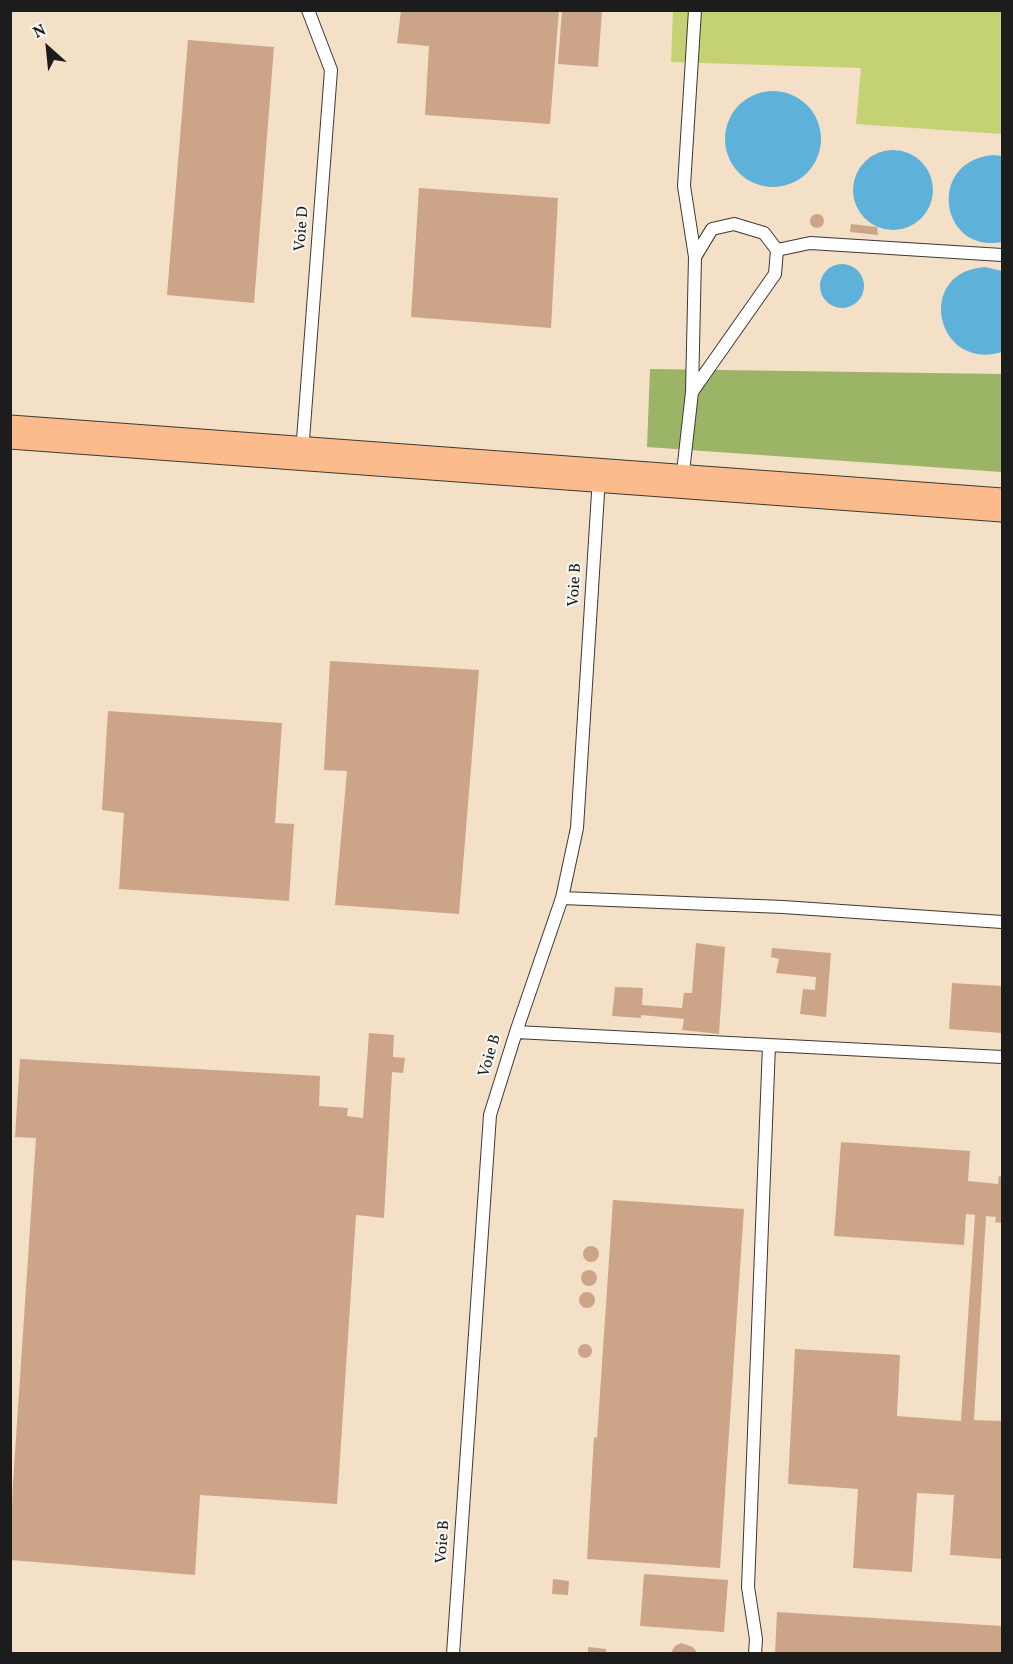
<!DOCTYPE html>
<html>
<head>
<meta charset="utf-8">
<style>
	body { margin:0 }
	#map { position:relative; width:1013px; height:1664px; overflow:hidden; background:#f3e0c7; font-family:Vollkorn,serif }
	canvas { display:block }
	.frame { position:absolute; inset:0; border:12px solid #1c1c1c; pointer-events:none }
	.north { position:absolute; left:18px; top:18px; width:60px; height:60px; -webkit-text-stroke:4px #f6f6f2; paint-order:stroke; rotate:333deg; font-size:16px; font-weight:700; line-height:24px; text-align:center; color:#1c1c1c }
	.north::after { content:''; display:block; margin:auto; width:21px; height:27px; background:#1c1c1c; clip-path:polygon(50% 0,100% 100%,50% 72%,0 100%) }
</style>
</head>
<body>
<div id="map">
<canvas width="1013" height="1664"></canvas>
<div class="frame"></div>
<div class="north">N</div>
</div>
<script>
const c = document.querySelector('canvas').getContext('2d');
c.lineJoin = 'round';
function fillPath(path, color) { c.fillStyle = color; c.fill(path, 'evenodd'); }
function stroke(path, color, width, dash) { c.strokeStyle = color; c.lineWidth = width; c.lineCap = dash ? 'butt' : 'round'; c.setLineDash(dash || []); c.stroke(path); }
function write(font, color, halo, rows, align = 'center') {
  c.font = font + ' Vollkorn,serif'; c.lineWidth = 4.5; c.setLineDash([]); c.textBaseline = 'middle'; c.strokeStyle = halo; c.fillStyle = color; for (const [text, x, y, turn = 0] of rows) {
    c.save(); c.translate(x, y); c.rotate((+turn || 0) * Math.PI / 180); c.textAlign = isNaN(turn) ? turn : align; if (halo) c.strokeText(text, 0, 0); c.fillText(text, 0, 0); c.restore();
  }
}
const green = new Path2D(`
	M 673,11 L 1002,11 L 1002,134 L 856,124 L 861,68 L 671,62 Z`);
const forest = new Path2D(`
	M 650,369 L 1002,374 L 1002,472 L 647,447 Z`);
const water = new Path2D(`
	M725 139a48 48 0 1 1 96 0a48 48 0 1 1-96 0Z
	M853 190a40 40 0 1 1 80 0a40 40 0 1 1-80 0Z
	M 993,155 L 1002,156 L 1002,242 C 940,254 926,161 993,155 Z
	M820 286a22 22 0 1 1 44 0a22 22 0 1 1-44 0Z
	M 985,267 L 1002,271 L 1002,352 C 936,372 914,272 985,267 Z`);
const building = new Path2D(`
	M 401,10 L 559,10 L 550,124 L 425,115 L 429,46 L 397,43 Z
	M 562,10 L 602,10 L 598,67 L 558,64 Z
	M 188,40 L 274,47 L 254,303 L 167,295 Z
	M 419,188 L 558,198 L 551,328 L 411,317 Z
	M810 221a7 7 0 1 1 14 0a7 7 0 1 1-14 0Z
	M 851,224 L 877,227 L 878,235 L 850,232 Z
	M 330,661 L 479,670 L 459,914 L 335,905 L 347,771 L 324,770 Z
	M 108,711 L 282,723 L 275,823 L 294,824 L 289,901 L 119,889 L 124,813 L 102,810 Z
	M 696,943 L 725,947 L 719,1034 L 682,1030 L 684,1019 L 641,1015 L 641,1018 L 612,1016 L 615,987 L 643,988 L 642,1005 L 682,1008 L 684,993 L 692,993 Z
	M 772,948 L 831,953 L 826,1017 L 800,1014 L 803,989 L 815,990 L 816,977 L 776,973 L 779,959 L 771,957 Z
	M 952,983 L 1002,986 L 1002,1033 L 949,1029 Z
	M 369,1033 L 394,1035 L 393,1057 L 405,1058 L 403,1073 L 392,1072 L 384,1218 L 356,1215 L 337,1504 L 200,1495 L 195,1575 L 10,1560 L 13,1483 L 36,1138 L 15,1137 L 20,1059 L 320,1076 L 319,1106 L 348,1108 L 347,1116 L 363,1118 Z
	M 841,1142 L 970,1151 L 968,1181 L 998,1184 L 999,1176 L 1002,1177 L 1002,1223 L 995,1222 L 996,1217 L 986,1216 L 974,1420 L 1002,1421 L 1002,1559 L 950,1555 L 954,1495 L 917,1493 L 912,1572 L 853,1568 L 858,1489 L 788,1484 L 795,1349 L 900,1355 L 897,1416 L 961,1421 L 975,1215 L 966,1214 L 964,1245 L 834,1236 Z
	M 613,1200 L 744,1209 L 720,1568 L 587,1559 L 594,1437 L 597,1438 Z
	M583 1254a8 8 0 1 1 16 0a8 8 0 1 1-16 0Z
	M581 1278a8 8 0 1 1 16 0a8 8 0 1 1-16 0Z
	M579 1300a8 8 0 1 1 16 0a8 8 0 1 1-16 0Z
	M578 1351a7 7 0 1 1 14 0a7 7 0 1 1-14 0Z
	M 644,1574 L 728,1580 L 724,1632 L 640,1626 Z
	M 553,1579 L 569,1581 L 568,1595 L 552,1594 Z
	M 777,1612 L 1002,1626 L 1002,1654 L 775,1654 Z
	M 681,1643 L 693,1647 L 698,1654 L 670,1654 L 675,1646 Z
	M 588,1647 L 606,1649 L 606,1654 L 588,1654 Z`);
const service = new Path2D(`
	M 695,10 L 684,186 L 695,257
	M 777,250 L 810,243 L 1002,255
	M 302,453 L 331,70 L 308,10
	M 682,481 L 692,392 L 695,257 L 712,229 L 734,224 L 764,233 L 777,250 L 775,274 L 692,392
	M 562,898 L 783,907 L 1002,922
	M 516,1032 L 1002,1057
	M 453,1654 L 490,1115 L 516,1032 L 562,898 L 577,828 L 599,477
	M 755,1654 L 756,1639 L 748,1587 L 769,1045`);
const primary = new Path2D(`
	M 10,432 L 1002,505`);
const streetNames = [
	["Voie D",303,229,-86],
	["Voie B",576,585,-87],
	["Voie B",491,1056,-73],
	["Voie B",444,1542,-86]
];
fillPath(green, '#c4d274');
fillPath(forest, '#9bb466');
fillPath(water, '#5eb1d9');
fillPath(building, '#cca588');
stroke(service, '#3c3936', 14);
stroke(primary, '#3c3936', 35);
stroke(service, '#fff', 12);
stroke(primary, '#fbbb8c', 33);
write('16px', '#1c1c1c', '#f6f6f2', streetNames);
</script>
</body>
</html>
